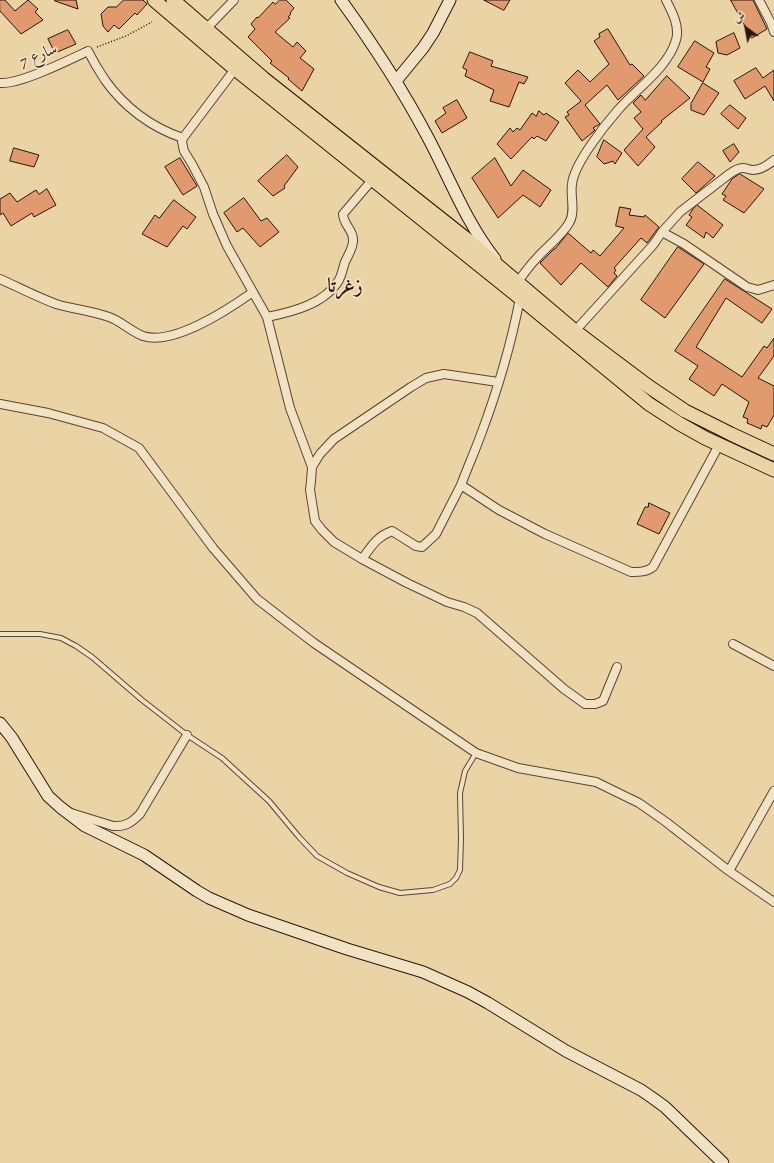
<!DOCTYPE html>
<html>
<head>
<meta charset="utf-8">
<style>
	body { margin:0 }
	#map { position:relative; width:774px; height:1163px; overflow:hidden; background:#ead3a5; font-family:"Sorts Mill Goudy",Amiri,serif }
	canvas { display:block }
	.north { position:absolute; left:726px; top:8px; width:40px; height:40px; -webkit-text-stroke:3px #f1e2c4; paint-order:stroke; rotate:328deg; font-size:11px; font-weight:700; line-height:16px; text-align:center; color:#2d150c }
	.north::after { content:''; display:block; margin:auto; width:14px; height:18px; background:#2d150c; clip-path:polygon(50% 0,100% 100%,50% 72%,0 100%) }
</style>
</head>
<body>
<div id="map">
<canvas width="774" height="1163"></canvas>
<div class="north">ش</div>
</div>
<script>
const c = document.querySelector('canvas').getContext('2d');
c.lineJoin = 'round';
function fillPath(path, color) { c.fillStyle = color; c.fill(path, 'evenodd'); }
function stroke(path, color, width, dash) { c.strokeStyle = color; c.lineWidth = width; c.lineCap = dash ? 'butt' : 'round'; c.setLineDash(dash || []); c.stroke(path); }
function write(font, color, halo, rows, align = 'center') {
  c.font = font + ' "Sorts Mill Goudy",Amiri,serif'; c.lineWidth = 3.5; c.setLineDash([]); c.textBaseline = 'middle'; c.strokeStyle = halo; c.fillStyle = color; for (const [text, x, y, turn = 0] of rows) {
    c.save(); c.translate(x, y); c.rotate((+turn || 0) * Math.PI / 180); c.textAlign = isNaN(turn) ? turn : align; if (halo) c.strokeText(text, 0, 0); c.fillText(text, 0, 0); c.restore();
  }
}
const building = new Path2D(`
	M 0,0 L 5,0 L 15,11 L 28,0 L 38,9 L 35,12 L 43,20 L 21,34 L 0,11 Z
	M 55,0 L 76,0 L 78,9 L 55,1 Z
	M 124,0 L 143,0 L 147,4 L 137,15 L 135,13 L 119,29 L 114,25 L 108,32 L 103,26 L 101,14 L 108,7 L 116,7 Z
	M 280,0 L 286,0 L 294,8 L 290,13 L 291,14 L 288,17 L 290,18 L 275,32 L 293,47 L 297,42 L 306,51 L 300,58 L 314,69 L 302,91 L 288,79 L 289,78 L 270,63 L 272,61 L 248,37 L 255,29 L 251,24 L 257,17 L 258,18 L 273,2 L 275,4 Z
	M 484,0 L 510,0 L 504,10 Z
	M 731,0 L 753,0 L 767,29 L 752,38 Z
	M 608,29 L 630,65 L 632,64 L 644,76 L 618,100 L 607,85 L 585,105 L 600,124 L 593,128 L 595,130 L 593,132 L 582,141 L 565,117 L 569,115 L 567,112 L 581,101 L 565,83 L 578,70 L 590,82 L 609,64 L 594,41 L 600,37 L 599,34 Z
	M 68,30 L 76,44 L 55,53 L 48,39 Z
	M 734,33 L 740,48 L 727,55 L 718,53 L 716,42 Z
	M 695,41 L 714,53 L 706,67 L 710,69 L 703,82 L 678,67 Z
	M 470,52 L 493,61 L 491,66 L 528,77 L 524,84 L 519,82 L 509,107 L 490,101 L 494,90 L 465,76 L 467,70 L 463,68 Z
	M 756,68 L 763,78 L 774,70 L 774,101 L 765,86 L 745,99 L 734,81 Z
	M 667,76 L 690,98 L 661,121 L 662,122 L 646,137 L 655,147 L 638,166 L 624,150 L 643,129 L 634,118 L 641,112 L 633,103 L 641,95 L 645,100 Z
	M 703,83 L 719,93 L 704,115 L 691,110 L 691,104 Z
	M 457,100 L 467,118 L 442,133 L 435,121 L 446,113 L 443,108 Z
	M 730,105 L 746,118 L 738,129 L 721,114 Z
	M 539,111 L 544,115 L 546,113 L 559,122 L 546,141 L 537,136 L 534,139 L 532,137 L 511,159 L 497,144 L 510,128 L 513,132 L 517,128 L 520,130 L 532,113 L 536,116 Z
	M 604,140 L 622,153 L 615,164 L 613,161 L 604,164 L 597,157 Z
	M 734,144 L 739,152 L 730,162 L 723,151 Z
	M 14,148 L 39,155 L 34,167 L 10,161 Z
	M 287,155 L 298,167 L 284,186 L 285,188 L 273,196 L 258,181 Z
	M 180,158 L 197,186 L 183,195 L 165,167 Z
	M 495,158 L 511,186 L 523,170 L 551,190 L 540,207 L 523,195 L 498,218 L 472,178 Z
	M 698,162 L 715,176 L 696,193 L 682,179 Z
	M 740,174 L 764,189 L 744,213 L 723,200 L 726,196 L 722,194 L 732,179 Z
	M 47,189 L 56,205 L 34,217 L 32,213 L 11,226 L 3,213 L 0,215 L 0,199 L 10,193 L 17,202 L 36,190 L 39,194 Z
	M 244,198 L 261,221 L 267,218 L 279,232 L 260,247 L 243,228 L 237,232 L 224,213 Z
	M 174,200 L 196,217 L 187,229 L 183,226 L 167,247 L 142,234 L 155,215 L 159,218 Z
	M 697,205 L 723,225 L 713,238 L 706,232 L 704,238 L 686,225 L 692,217 L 689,215 L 693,209 Z
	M 620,207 L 631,209 L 629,215 L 644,217 L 645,215 L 659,227 L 647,243 L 641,238 L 614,268 L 616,270 L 614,273 L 617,276 L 608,287 L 581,263 L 561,285 L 540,263 L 554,249 L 555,249 L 568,233 L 591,253 L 593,250 L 600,256 L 624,228 L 616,226 Z
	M 678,247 L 704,264 L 665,318 L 641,300 Z
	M 725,279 L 772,309 L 762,323 L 726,298 L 696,347 L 742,377 L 764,346 L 767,348 L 774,338 L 774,356 L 758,378 L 774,386 L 774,415 L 767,427 L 762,425 L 761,429 L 747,423 L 748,419 L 743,417 L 749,402 L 722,384 L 714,396 L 689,379 L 698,366 L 675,351 Z
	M 649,503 L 670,513 L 659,534 L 637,524 L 645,507 L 648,507 Z`);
const path = new Path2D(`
	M 97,47 L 126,36 L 152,22`);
const lane = new Path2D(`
	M 0,634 L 40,634 L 61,638 L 76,646 L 92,657 L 142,700 L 187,735 L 222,758 L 269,801 L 299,837 L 317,856 L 347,873 L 379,887 L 400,893 L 433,890 L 450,884 L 456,878 L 460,870 L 461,839 L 460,793 L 465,771 L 476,753`);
const street = new Path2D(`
	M 759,0 L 771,23 L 774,32
	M 206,29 L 234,0
	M 235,69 L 183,138 L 182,142 L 184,151 L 192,164 L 204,187 L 213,214 L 227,246 L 267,317 L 290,408 L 312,467
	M 0,83 C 19,85 69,60 88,51 C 93,61 99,71 105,80 C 124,107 152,128 183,138
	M 662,232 L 680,212 L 728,175 C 732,172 737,168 743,168 C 746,168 750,170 753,170 C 761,170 768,165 774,160
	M 0,279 C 18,287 37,297 56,304 C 73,309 92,311 109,317 C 121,321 130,331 143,336 C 173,346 229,309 253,292
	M 517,283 C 523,275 529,266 536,259 C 546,247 561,237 569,223 C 576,212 570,196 572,184 C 574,164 604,126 618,110 C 636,89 668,68 676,40 C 680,26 672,12 666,0
	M 520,298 C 511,345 497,392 480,437 C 474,453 467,469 461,485 L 499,510 L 545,534 L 631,572 C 639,572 647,572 653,567 L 719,445
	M 267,317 C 292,312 325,304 339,280 C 342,274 343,268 345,262 C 348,255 354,247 353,239 C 353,230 343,224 343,214 L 373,179
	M 575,331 L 653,245 L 662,232 L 684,244 L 747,287 L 758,290 L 774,285
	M 498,382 L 444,374 L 426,378 L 411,387 L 334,439 L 320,454 L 312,467 L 311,481 L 310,490 L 315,521 L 322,530 L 334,542 L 362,559 L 407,583 L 447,602 L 464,607 L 477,613 L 564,689 L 585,704 L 595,704 L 603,701 L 617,667
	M 0,404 L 48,413 L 103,428 L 139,448 L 213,548 L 257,599 L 314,643 L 476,753 L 518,768 L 596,782 L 639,803 L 666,822 L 729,871 L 774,902
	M 362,559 C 372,546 376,537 392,531 L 416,546 L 422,547 L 436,534 L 461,485
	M 733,644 L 774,666
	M 71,813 L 113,826 C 126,827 132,822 140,814 L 187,735
	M 729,871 L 774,791`);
const secondary = new Path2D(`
	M 341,0 C 372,43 401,87 426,134 C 449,176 465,221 495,259
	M 396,81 L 423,48 L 433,33 L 450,0
	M 0,723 L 12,738 L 48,796 L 60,807 L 85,826 L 144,855 L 197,891 L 209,898 L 248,915 L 347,949 L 423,972 L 468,992 L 488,1003 L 566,1051 L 641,1090 L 654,1099 L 665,1107 L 723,1163`);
const primary = new Path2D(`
	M 154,0 L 235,69 L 520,298 L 649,404 L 680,424 L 705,438 L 774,470
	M 173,0 L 263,78 L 464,237 L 575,331 L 608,356 L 648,386 L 685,411 L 731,434 L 774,454`);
const streetNames = [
	["سارع 7",39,57,-22]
];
const districtNames = [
	["زغرتا",345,289]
];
fillPath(building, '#e09a6e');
stroke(building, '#2d150c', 1);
stroke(lane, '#5c4432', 6);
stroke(street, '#5c4432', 10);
stroke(secondary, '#2d150c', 13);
stroke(primary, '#2d150c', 15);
stroke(path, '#2d150c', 1.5, [1, 2]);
stroke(lane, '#f1e2c4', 4);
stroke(street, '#f1e2c4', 8);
stroke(secondary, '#f1e2c4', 11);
stroke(primary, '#ead3a5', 13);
write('16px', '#2d150c', '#f1e2c4', streetNames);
write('bold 20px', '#2d150c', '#f1e2c4', districtNames);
</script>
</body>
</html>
